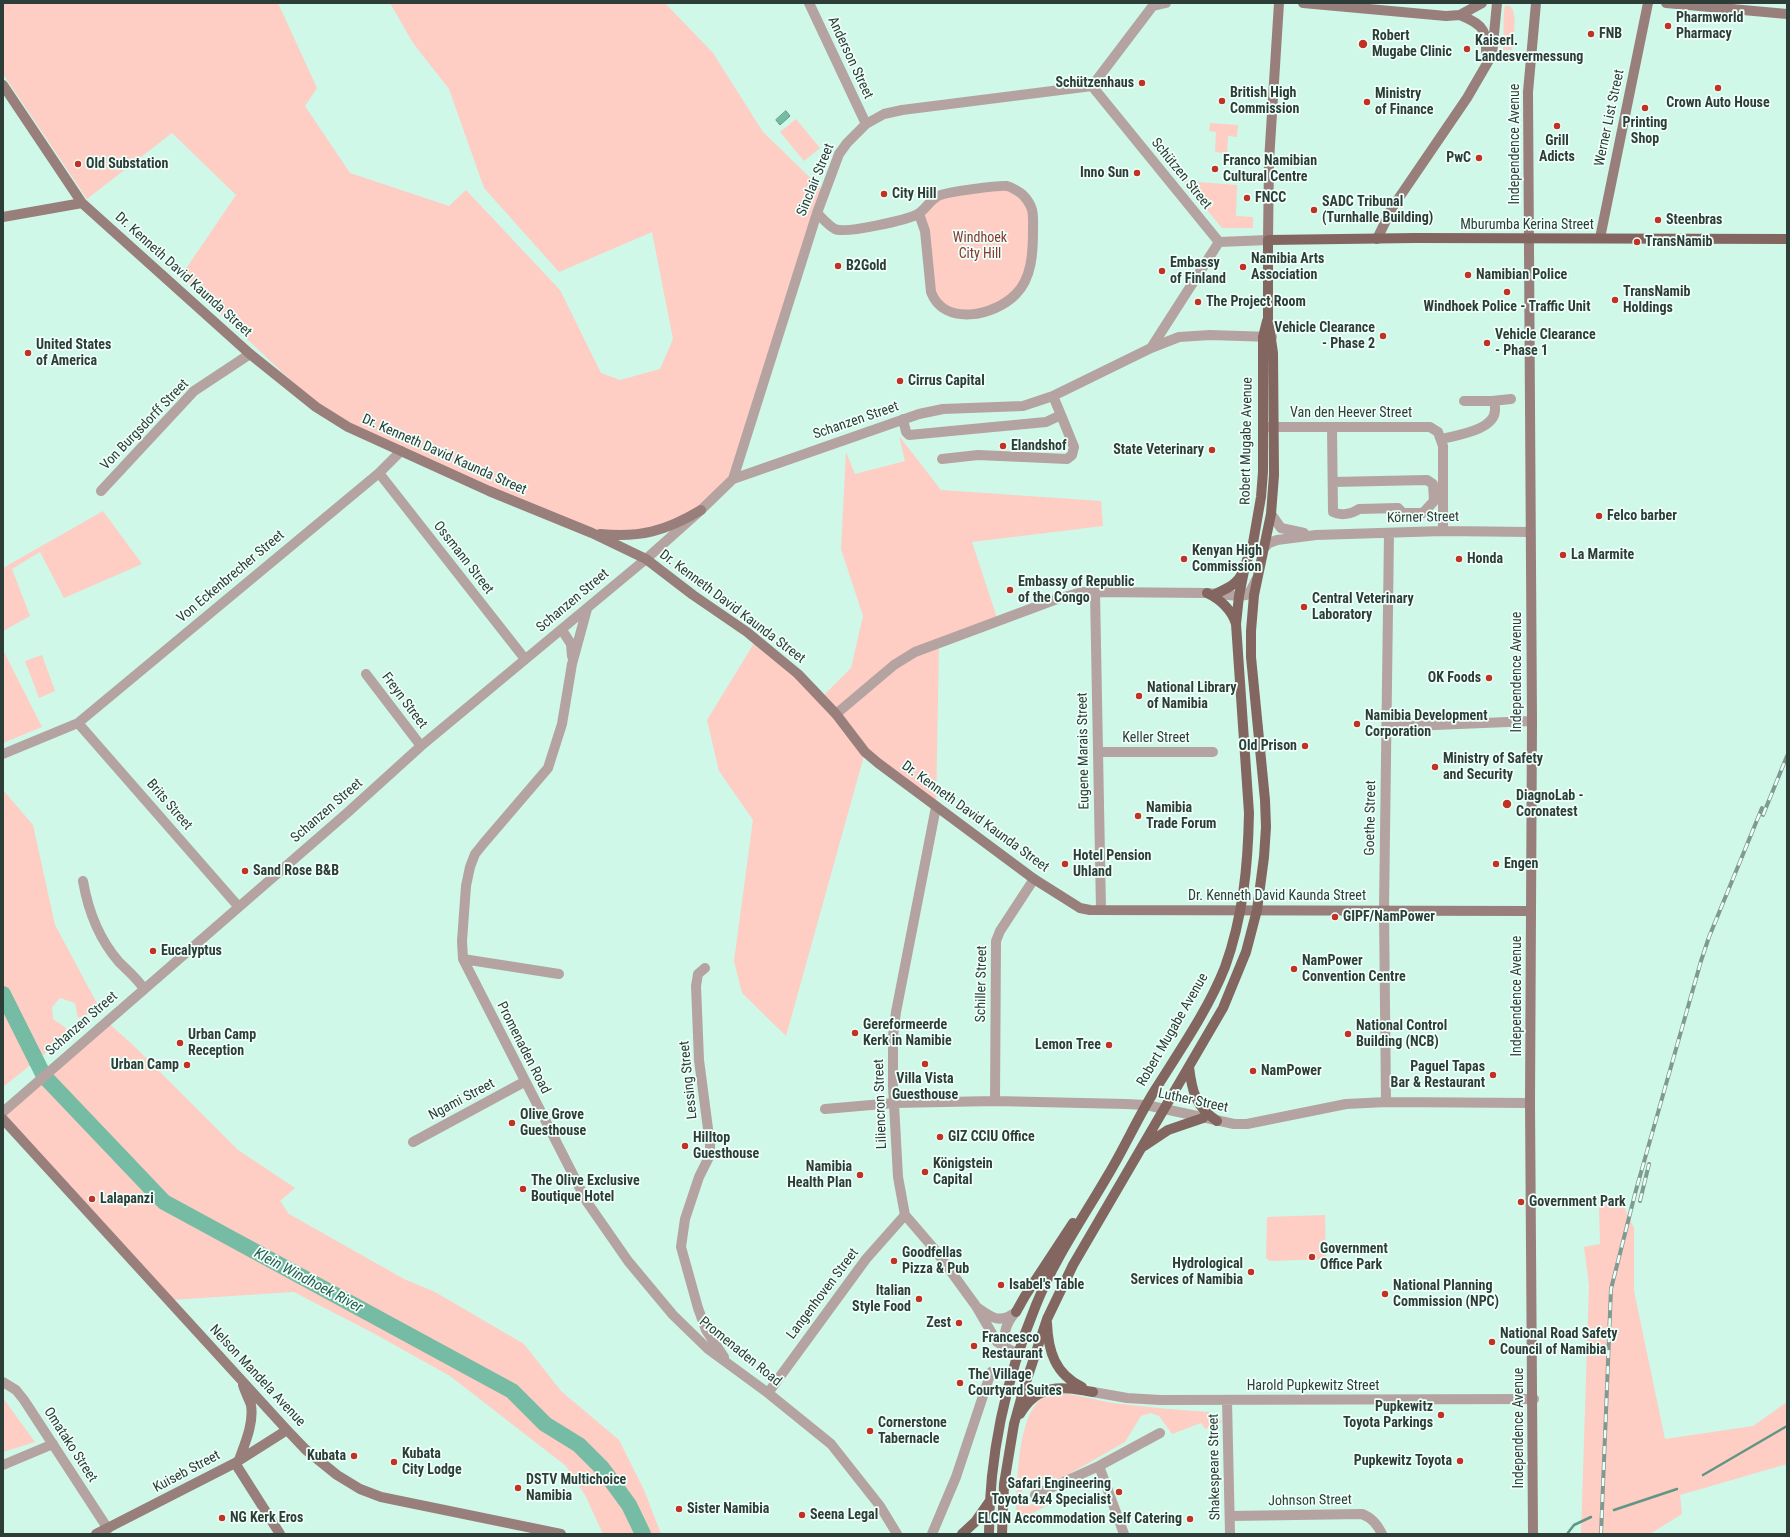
<!DOCTYPE html>
<html>
<head>
<meta charset="utf-8">
<style>
	body { margin:0 }
	#map { position:relative; width:1790px; height:1537px; overflow:hidden; background:#cff8e9; font-family:"Roboto Condensed",sans-serif }
	canvas { display:block }
	.frame { position:absolute; inset:0; border:4px solid #2d3d38; pointer-events:none }
</style>
</head>
<body>
<div id="map">
<canvas width="1790" height="1537"></canvas>
<div class="frame"></div>
</div>
<script>
const c = document.querySelector('canvas').getContext('2d');
c.lineJoin = 'round';
function fillPath(path, color) { c.fillStyle = color; c.fill(path, 'evenodd'); }
function stroke(path, color, width, dash) { c.strokeStyle = color; c.lineWidth = width; c.lineCap = dash ? 'butt' : 'round'; c.setLineDash(dash || []); c.stroke(path); }
function write(font, color, halo, rows, align = 'center') {
  c.font = font + ' "Roboto Condensed",sans-serif'; c.lineWidth = 3.5; c.setLineDash([]); c.textBaseline = 'middle'; c.strokeStyle = halo; c.fillStyle = color; for (const [text, x, y, turn = 0] of rows) {
    c.save(); c.translate(x, y); c.rotate((+turn || 0) * Math.PI / 180); c.textAlign = isNaN(turn) ? turn : align; if (halo) c.strokeText(text, 0, 0); c.fillText(text, 0, 0); c.restore();
  }
}
const green = new Path2D(`
	M 3,3 L 278,3 L 317,88 L 305,106 L 350,173 L 449,206 L 466,190 L 560,290 L 601,373 L 620,380 L 660,369 L 673,339 L 652,232 L 559,272 L 484,188 L 449,89 L 413,43 L 390,3 L 665,3 L 713,53 L 763,132 L 825,192 L 733,479 L 701,510 L 647,534 L 592,533 L 348,427 L 305,394 L 181,276 L 236,195 L 172,133 L 87,199 L 3,74 Z
	M 1508,5 C 1519,9 1513,40 1512,50 L 1503,50 C 1504,42 1503,10 1505,6 Z
	M 796,119 L 820,148 L 804,161 L 780,132 Z
	M 1210,123 L 1238,125 L 1237,137 L 1228,136 L 1227,153 L 1215,152 L 1216,132 L 1209,131 Z
	M 1183,181 L 1237,185 L 1236,216 L 1253,217 L 1253,228 L 1222,228 Z
	M 1007,186 L 1032,207 L 1028,271 L 1003,304 L 958,315 L 934,300 L 923,209 L 938,196 Z
	M 899,436 L 941,490 L 1101,501 L 1103,526 L 972,542 L 998,621 L 939,644 L 936,807 L 865,752 L 786,1036 L 742,993 L 734,961 L 753,820 L 719,771 L 707,720 L 756,640 L 821,698 L 851,668 L 863,616 L 841,549 L 846,452 L 855,474 L 905,461 Z
	M 103,511 L 142,564 L 64,598 L 40,552 L 12,569 L 30,616 L 3,631 L 3,568 Z
	M 3,650 L 42,727 L 3,743 Z
	M 42,655 L 55,691 L 39,698 L 25,661 Z
	M 3,790 L 33,825 L 55,925 L 100,1009 L 78,1018 L 75,1003 L 60,998 L 52,1007 L 53,1019 L 66,1028 L 67,1036 L 3,1087 Z
	M 106,1021 L 133,1045 L 238,1150 L 295,1188 L 280,1201 L 289,1214 L 404,1279 L 435,1292 L 524,1344 L 561,1391 L 619,1440 L 644,1490 L 661,1534 L 603,1534 L 585,1495 L 566,1466 L 450,1376 L 373,1333 L 294,1292 L 170,1300 L 3,1112 Z
	M 1619,1196 L 1634,1228 L 1634,1291 L 1665,1439 L 1753,1426 L 1787,1402 L 1787,1464 L 1680,1495 L 1682,1514 L 1650,1534 L 1581,1534 L 1589,1285 L 1584,1247 L 1600,1244 L 1599,1208 L 1611,1197 Z
	M 1325,1215 L 1326,1259 L 1270,1261 L 1266,1258 L 1267,1217 Z
	M 1055,1393 C 1076,1394 1094,1400 1113,1403 C 1145,1407 1177,1410 1209,1412 L 1218,1416 L 1222,1422 L 1205,1429 L 1201,1423 L 1172,1434 L 1159,1416 L 1151,1413 L 1141,1416 L 1125,1442 L 1055,1482 L 1036,1478 L 1023,1485 L 1022,1495 L 1028,1504 L 1038,1505 L 1055,1502 L 1016,1521 C 1017,1490 1016,1419 1041,1399 C 1045,1396 1051,1395 1055,1393 Z
	M 3,1398 L 35,1442 L 3,1452 Z`);
const water = new Path2D(`
	M 786,111 L 790,116 L 780,125 L 776,120 Z`);
const stream = new Path2D(`
	M 1703,1475 L 1787,1426
	M 1614,1510 L 1677,1489
	M 1567,1534 L 1574,1525 L 1591,1517`);
const river = new Path2D(`
	M 3,994 L 44,1076 L 164,1202 L 512,1391 L 545,1424 L 579,1445 L 602,1468 L 629,1505 L 643,1534`);
const street = new Path2D(`
	M 809,3 L 866,124
	M 1153,6 L 1166,3
	M 1092,86 L 1219,242
	M 817,213 C 822,218 829,226 835,229 C 845,234 907,220 918,214 C 925,210 930,200 938,196 C 945,192 1000,185 1007,186 C 1011,187 1020,192 1023,195 C 1035,208 1033,215 1033,231 C 1033,252 1032,278 1016,294 C 995,316 944,327 931,292 L 925,231 L 919,214
	M 1219,242 L 1268,240
	M 1151,348 L 1219,242
	M 1053,396 L 1061,415
	M 1492,401 L 1511,399
	M 903,419 L 906,432 L 909,435 L 1046,422 L 1061,415 L 1074,447 L 1072,455 L 1067,459 L 978,455 L 942,459
	M 1265,427 L 1430,427 L 1438,432 L 1443,446 L 1443,531
	M 1332,427 L 1333,512 C 1340,516 1352,514 1359,509 L 1398,508 L 1403,513 L 1423,513 L 1434,501 L 1433,484 L 1427,480 L 1333,482
	M 1442,439 C 1457,435 1496,430 1495,409 C 1495,405 1495,404 1492,401 L 1464,401
	M 379,473 L 525,659
	M 733,479 L 817,213 L 839,154 L 847,143 L 866,124 L 884,114 L 902,110 L 1092,86 L 1155,3
	M 101,491 L 194,391 L 250,354
	M 1271,514 L 1281,528 L 1304,533
	M 1262,550 L 1269,543 L 1277,540 L 1316,535 L 1443,531 L 1530,532
	M 1095,592 L 1101,910
	M 587,609 L 572,664 L 562,724 L 548,768 L 483,844 L 475,854 L 470,867 L 466,886 L 462,941 L 463,959 L 587,1202 L 628,1261 L 673,1315 L 708,1349 L 768,1393 L 831,1444 L 880,1506 L 897,1534
	M 562,630 L 571,644 L 572,656
	M 366,674 L 421,746
	M 836,714 L 894,665 L 915,652 L 1057,599 L 1082,592 L 1095,592 L 1207,593 L 1239,596 L 1246,595 L 1251,590 L 1256,580
	M 78,723 L 238,906
	M 1386,727 L 1532,721
	M 1099,752 L 1213,752
	M 3,754 L 78,723 L 379,473 L 401,451
	M 936,807 L 896,1012 L 893,1036 L 893,1086 L 898,1177 L 905,1215 L 936,1251 L 976,1306 L 997,1342 L 1012,1351 L 1034,1356
	M 83,881 C 88,910 99,939 119,962 C 128,971 137,978 144,989
	M 463,959 L 559,974
	M 705,968 L 698,974 L 696,986 L 699,1060 L 710,1144 L 710,1155 L 699,1177 L 685,1219 L 681,1247 L 698,1308 L 706,1330 L 724,1357
	M 995,1101 L 996,941 L 1000,931 L 1034,879
	M 1386,1102 L 1384,910 L 1389,533
	M 825,1109 L 894,1103 L 995,1101 L 1126,1104 L 1146,1105 L 1234,1124 L 1247,1124 L 1346,1104 L 1386,1102 L 1530,1103
	M 3,1112 L 347,813 L 421,746 L 646,559 L 701,510 L 733,479 L 919,414 L 943,409 L 1023,406 L 1053,396 L 1151,348 L 1179,337 L 1210,335 L 1272,337
	M 413,1142 L 524,1082
	M 978,1308 C 992,1318 1000,1324 1016,1312
	M 1006,1349 C 1003,1335 1005,1325 1014,1314
	M 3,1382 L 16,1390 L 24,1400 L 108,1529
	M 1093,1392 L 1127,1398 L 1160,1400 L 1534,1399
	M 768,1393 L 866,1259 L 905,1215
	M 1227,1400 L 1230,1534
	M 3,1465 L 53,1444
	M 1099,1466 L 1124,1534
	M 1035,1495 L 1099,1466 L 1160,1433
	M 1230,1516 L 1362,1514 C 1372,1518 1377,1524 1382,1534
	M 932,1534 L 956,1477 L 991,1372`);
const secondary = new Path2D(`
	M 1303,3 L 1446,16 L 1460,15 L 1482,3
	M 1666,3 L 1787,14
	M 1460,15 C 1485,25 1487,31 1486,58
	M 3,85 L 82,203 L 250,354 L 316,407 L 348,427 L 489,491 L 592,533 L 646,559 L 693,595 L 747,632 L 798,674 L 836,714 L 865,752 L 878,763 L 1034,879 L 1080,908 L 1090,910 L 1531,911
	M 3,217 L 82,203
	M 1600,238 L 1648,3
	M 1377,239 L 1392,208 L 1467,98 L 1492,55 L 1497,3
	M 1268,240 L 1269,161 L 1279,3
	M 600,534 C 640,538 666,531 701,510
	M 3,1119 L 287,1430 L 306,1450 L 337,1475 L 360,1489 L 381,1497 L 561,1534
	M 239,1460 C 245,1443 254,1423 251,1405 C 249,1399 245,1392 243,1385
	M 235,1463 L 280,1534
	M 96,1534 L 235,1463 L 287,1430
	M 1533,1534 L 1530,1103 L 1532,721 L 1528,92 L 1536,3`);
const primary = new Path2D(`
	M 1207,593 C 1220,599 1232,610 1236,624
	M 1215,594 C 1226,589 1238,584 1242,573
	M 1189,1067 C 1192,1091 1195,1106 1217,1121
	M 1144,1146 L 1168,1130 L 1203,1118
	M 1016,1312 L 1025,1296 L 1073,1223
	M 1047,1323 C 1048,1351 1055,1374 1082,1387
	M 1020,1414 C 1039,1382 1062,1387 1093,1392
	M 962,1534 L 975,1522 L 989,1502
	M 989,1534 C 989,1455 1006,1378 1036,1305 C 1054,1260 1083,1218 1108,1175 C 1125,1147 1138,1117 1155,1090 C 1180,1050 1208,1010 1225,967 C 1243,917 1248,866 1249,813 L 1236,624 L 1239,596 L 1245,566 L 1253,543 L 1261,497 L 1263,472 L 1263,337 L 1267,321
	M 1002,1534 L 1004,1484 L 1014,1424 L 1024,1388 L 1047,1319 L 1073,1265 L 1223,1008 L 1246,952 L 1257,910 L 1264,857 L 1266,827 L 1265,800 L 1251,657 L 1251,631 L 1254,595 L 1271,514 L 1274,475 L 1273,353 L 1268,319 L 1268,240 L 1415,238 L 1787,239`);
const rail = new Path2D(`
	M 1763,815 L 1787,756
	M 1640,1201 L 1649,1164
	M 1601,1534 L 1611,1289 L 1636,1190 L 1701,961 L 1709,937 L 1762,808`);
const markers = [
	[1668,26,4,"#c03324"],
	[1591,34,4,"#c03324"],
	[1363,44,5,"#c03324"],
	[1467,49,4,"#c03324"],
	[1142,83,4,"#c03324"],
	[1718,88,4,"#c03324"],
	[1222,101,4,"#c03324"],
	[1367,102,4,"#c03324"],
	[1645,108,4,"#c03324"],
	[1557,126,4,"#c03324"],
	[1479,158,4,"#c03324"],
	[78,164,4,"#c03324"],
	[1215,169,4,"#c03324"],
	[1137,173,4,"#c03324"],
	[884,194,4,"#c03324"],
	[1247,198,4,"#c03324"],
	[1314,210,4,"#c03324"],
	[1658,220,4,"#c03324"],
	[1637,242,4,"#c03324"],
	[838,266,4,"#c03324"],
	[1243,267,4,"#c03324"],
	[1162,271,4,"#c03324"],
	[1468,275,4,"#c03324"],
	[1507,292,4,"#c03324"],
	[1615,300,4,"#c03324"],
	[1198,302,4,"#c03324"],
	[1383,336,4,"#c03324"],
	[1487,343,4,"#c03324"],
	[28,353,4,"#c03324"],
	[900,381,4,"#c03324"],
	[1003,446,4,"#c03324"],
	[1212,450,4,"#c03324"],
	[1599,516,4,"#c03324"],
	[1563,555,4,"#c03324"],
	[1184,559,4,"#c03324"],
	[1459,559,4,"#c03324"],
	[1010,590,4,"#c03324"],
	[1304,607,4,"#c03324"],
	[1489,678,4,"#c03324"],
	[1139,696,4,"#c03324"],
	[1357,724,4,"#c03324"],
	[1305,746,4,"#c03324"],
	[1435,767,4,"#c03324"],
	[1507,804,5,"#c03324"],
	[1138,816,4,"#c03324"],
	[1065,864,4,"#c03324"],
	[1496,864,4,"#c03324"],
	[245,871,4,"#c03324"],
	[1335,917,4,"#c03324"],
	[153,951,4,"#c03324"],
	[1294,969,4,"#c03324"],
	[855,1033,4,"#c03324"],
	[1348,1034,4,"#c03324"],
	[180,1043,4,"#c03324"],
	[1109,1045,4,"#c03324"],
	[925,1064,4,"#c03324"],
	[187,1065,4,"#c03324"],
	[1253,1071,4,"#c03324"],
	[1493,1075,4,"#c03324"],
	[512,1123,4,"#c03324"],
	[940,1137,4,"#c03324"],
	[685,1146,4,"#c03324"],
	[925,1172,4,"#c03324"],
	[860,1175,4,"#c03324"],
	[523,1189,4,"#c03324"],
	[92,1199,4,"#c03324"],
	[1521,1202,4,"#c03324"],
	[1312,1257,4,"#c03324"],
	[894,1261,4,"#c03324"],
	[1251,1272,4,"#c03324"],
	[1001,1285,4,"#c03324"],
	[1385,1294,4,"#c03324"],
	[919,1299,4,"#c03324"],
	[959,1323,4,"#c03324"],
	[1492,1342,4,"#c03324"],
	[974,1346,4,"#c03324"],
	[960,1383,4,"#c03324"],
	[1441,1415,4,"#c03324"],
	[870,1431,4,"#c03324"],
	[354,1456,4,"#c03324"],
	[1460,1461,4,"#c03324"],
	[394,1462,4,"#c03324"],
	[518,1488,4,"#c03324"],
	[1119,1492,4,"#c03324"],
	[679,1509,4,"#c03324"],
	[802,1515,4,"#c03324"],
	[222,1518,4,"#c03324"],
	[1190,1519,4,"#c03324"]
];
const poiNames = [
	["Pharmworld",1676,18],
	["Pharmacy",1676,34],
	["FNB",1599,34],
	["Robert",1372,36],
	["Mugabe Clinic",1372,52],
	["Kaiserl.",1475,41],
	["Landesvermessung",1475,57],
	["Schützenhaus",1134,83,"right"],
	["British High",1230,93],
	["Commission",1230,109],
	["Ministry",1375,94],
	["of Finance",1375,110],
	["Crown Auto House",1718,103,"center"],
	["Printing",1645,123,"center"],
	["Shop",1645,139,"center"],
	["Grill",1557,141,"center"],
	["Adicts",1557,157,"center"],
	["PwC",1471,158,"right"],
	["Franco Namibian",1223,161],
	["Cultural Centre",1223,177],
	["Old Substation",86,164],
	["Inno Sun",1129,173,"right"],
	["City Hill",892,194],
	["FNCC",1255,198],
	["SADC Tribunal",1322,202],
	["(Turnhalle Building)",1322,218],
	["Steenbras",1666,220],
	["TransNamib",1645,242],
	["Namibia Arts",1251,259],
	["Association",1251,275],
	["Embassy",1170,263],
	["of Finland",1170,279],
	["B2Gold",846,266],
	["Namibian Police",1476,275],
	["TransNamib",1623,292],
	["Holdings",1623,308],
	["The Project Room",1206,302],
	["Windhoek Police - Traffic Unit",1507,307,"center"],
	["Vehicle Clearance",1375,328,"right"],
	["- Phase 2",1375,344,"right"],
	["Vehicle Clearance",1495,335],
	["- Phase 1",1495,351],
	["United States",36,345],
	["of America",36,361],
	["Cirrus Capital",908,381],
	["Elandshof",1011,446],
	["State Veterinary",1204,450,"right"],
	["Felco barber",1607,516],
	["Kenyan High",1192,551],
	["Commission",1192,567],
	["La Marmite",1571,555],
	["Honda",1467,559],
	["Embassy of Republic",1018,582],
	["of the Congo",1018,598],
	["Central Veterinary",1312,599],
	["Laboratory",1312,615],
	["OK Foods",1481,678,"right"],
	["National Library",1147,688],
	["of Namibia",1147,704],
	["Namibia Development",1365,716],
	["Corporation",1365,732],
	["Old Prison",1297,746,"right"],
	["Ministry of Safety",1443,759],
	["and Security",1443,775],
	["DiagnoLab -",1516,796],
	["Coronatest",1516,812],
	["Namibia",1146,808],
	["Trade Forum",1146,824],
	["Hotel Pension",1073,856],
	["Uhland",1073,872],
	["Engen",1504,864],
	["Sand Rose B&B",253,871],
	["GIPF/NamPower",1343,917],
	["Eucalyptus",161,951],
	["NamPower",1302,961],
	["Convention Centre",1302,977],
	["Gereformeerde",863,1025],
	["Kerk in Namibie",863,1041],
	["National Control",1356,1026],
	["Building (NCB)",1356,1042],
	["Urban Camp",188,1035],
	["Reception",188,1051],
	["Lemon Tree",1101,1045,"right"],
	["Urban Camp",179,1065,"right"],
	["Paguel Tapas",1485,1067,"right"],
	["Bar & Restaurant",1485,1083,"right"],
	["NamPower",1261,1071],
	["Villa Vista",925,1079,"center"],
	["Guesthouse",925,1095,"center"],
	["Olive Grove",520,1115],
	["Guesthouse",520,1131],
	["GIZ CCIU Office",948,1137],
	["Hilltop",693,1138],
	["Guesthouse",693,1154],
	["Königstein",933,1164],
	["Capital",933,1180],
	["Namibia",852,1167,"right"],
	["Health Plan",852,1183,"right"],
	["The Olive Exclusive",531,1181],
	["Boutique Hotel",531,1197],
	["Lalapanzi",100,1199],
	["Government Park",1529,1202],
	["Government",1320,1249],
	["Office Park",1320,1265],
	["Goodfellas",902,1253],
	["Pizza & Pub",902,1269],
	["Hydrological",1243,1264,"right"],
	["Services of Namibia",1243,1280,"right"],
	["Isabel's Table",1009,1285],
	["National Planning",1393,1286],
	["Commission (NPC)",1393,1302],
	["Italian",911,1291,"right"],
	["Style Food",911,1307,"right"],
	["Zest",951,1323,"right"],
	["National Road Safety",1500,1334],
	["Council of Namibia",1500,1350],
	["Francesco",982,1338],
	["Restaurant",982,1354],
	["The Village",968,1375],
	["Courtyard Suites",968,1391],
	["Pupkewitz",1433,1407,"right"],
	["Toyota Parkings",1433,1423,"right"],
	["Cornerstone",878,1423],
	["Tabernacle",878,1439],
	["Kubata",402,1454],
	["City Lodge",402,1470],
	["Kubata",346,1456,"right"],
	["Pupkewitz Toyota",1452,1461,"right"],
	["DSTV Multichoice",526,1480],
	["Namibia",526,1496],
	["Safari Engineering",1111,1484,"right"],
	["Toyota 4x4 Specialist",1111,1500,"right"],
	["Sister Namibia",687,1509],
	["Seena Legal",810,1515],
	["NG Kerk Eros",230,1518],
	["ELCIN Accommodation Self Catering",1182,1519,"right"]
];
const streetNames = [
	["Anderson Street",850,58,65],
	["Werner List Street",1610,118,-78],
	["Independence Avenue",1515,144,-90],
	["Schützen Street",1181,174,51],
	["Sinclair Street",816,180,-68],
	["Mburumba Kerina Street",1527,225],
	["Dr. Kenneth David Kaunda Street",183,275,42],
	["Van den Heever Street",1351,413],
	["Schanzen Street",856,421,-19],
	["Von Burgsdorff Street",145,425,-46],
	["Robert Mugabe Avenue",1247,441,-89],
	["Dr. Kenneth David Kaunda Street",444,455,24],
	["Körner Street",1423,518,-1],
	["Ossmann Street",463,558,52],
	["Von Eckenbrecher Street",231,577,-40],
	["Schanzen Street",573,601,-40],
	["Dr. Kenneth David Kaunda Street",732,607,37],
	["Independence Avenue",1517,672,-90],
	["Freyn Street",404,701,53],
	["Keller Street",1156,738],
	["Eugene Marais Street",1084,751,-91],
	["Brits Street",169,805,49],
	["Schanzen Street",327,811,-41],
	["Dr. Kenneth David Kaunda Street",975,817,36],
	["Goethe Street",1371,818,-89],
	["Dr. Kenneth David Kaunda Street",1277,896],
	["Schiller Street",982,984,-89],
	["Independence Avenue",1517,996,-90],
	["Schanzen Street",82,1024,-41],
	["Robert Mugabe Avenue",1173,1030,-60],
	["Promenaden Road",523,1048,63],
	["Lessing Street",689,1080,-96],
	["Ngami Street",462,1100,-28],
	["Luther Street",1193,1101,12],
	["Liliencron Street",881,1104,-92],
	["Langenhoven Street",823,1294,-53],
	["Promenaden Road",740,1352,39],
	["Nelson Mandela Avenue",257,1376,47],
	["Harold Pupkewitz Street",1313,1386],
	["Independence Avenue",1519,1428,-90],
	["Omatako Street",70,1445,57],
	["Shakespeare Street",1215,1467,-91],
	["Kuiseb Street",187,1472,-28],
	["Johnson Street",1310,1501,-1]
];
const parkNames = [
	["Windhoek",980,238],
	["City Hill",980,254]
];
const waterNames = [
	["Klein Windhoek River",308,1281,28]
];
fillPath(green, '#fecdc4');
fillPath(water, '#76bca5');
stroke(water, '#609684', 1);
stroke(stream, '#609684', 2.5);
stroke(river, '#76bca5', 16);
stroke(street, '#b4a3a0', 10);
stroke(secondary, '#987f7b', 10);
stroke(primary, '#836660', 10);
stroke(rail, '#7f9b91', 4);
stroke(rail, '#effff9', 2.5, [8]);
for (const [x, y, r, color] of markers) { const dot = new Path2D(); dot.arc(x, y, r, 0, 2 * Math.PI); c.fillStyle = color; c.fill(dot); stroke(dot, '#effff9', 1.5); }
write('bold 14px', '#2d3d38', '#effff9', poiNames, 'left');
write('14px', '#2d3d38', '#effff9', streetNames);
write('14px', '#85382e', '#effff9', parkNames);
write('italic 15px', '#265e4e', '#effff9', waterNames);
</script>
</body>
</html>
